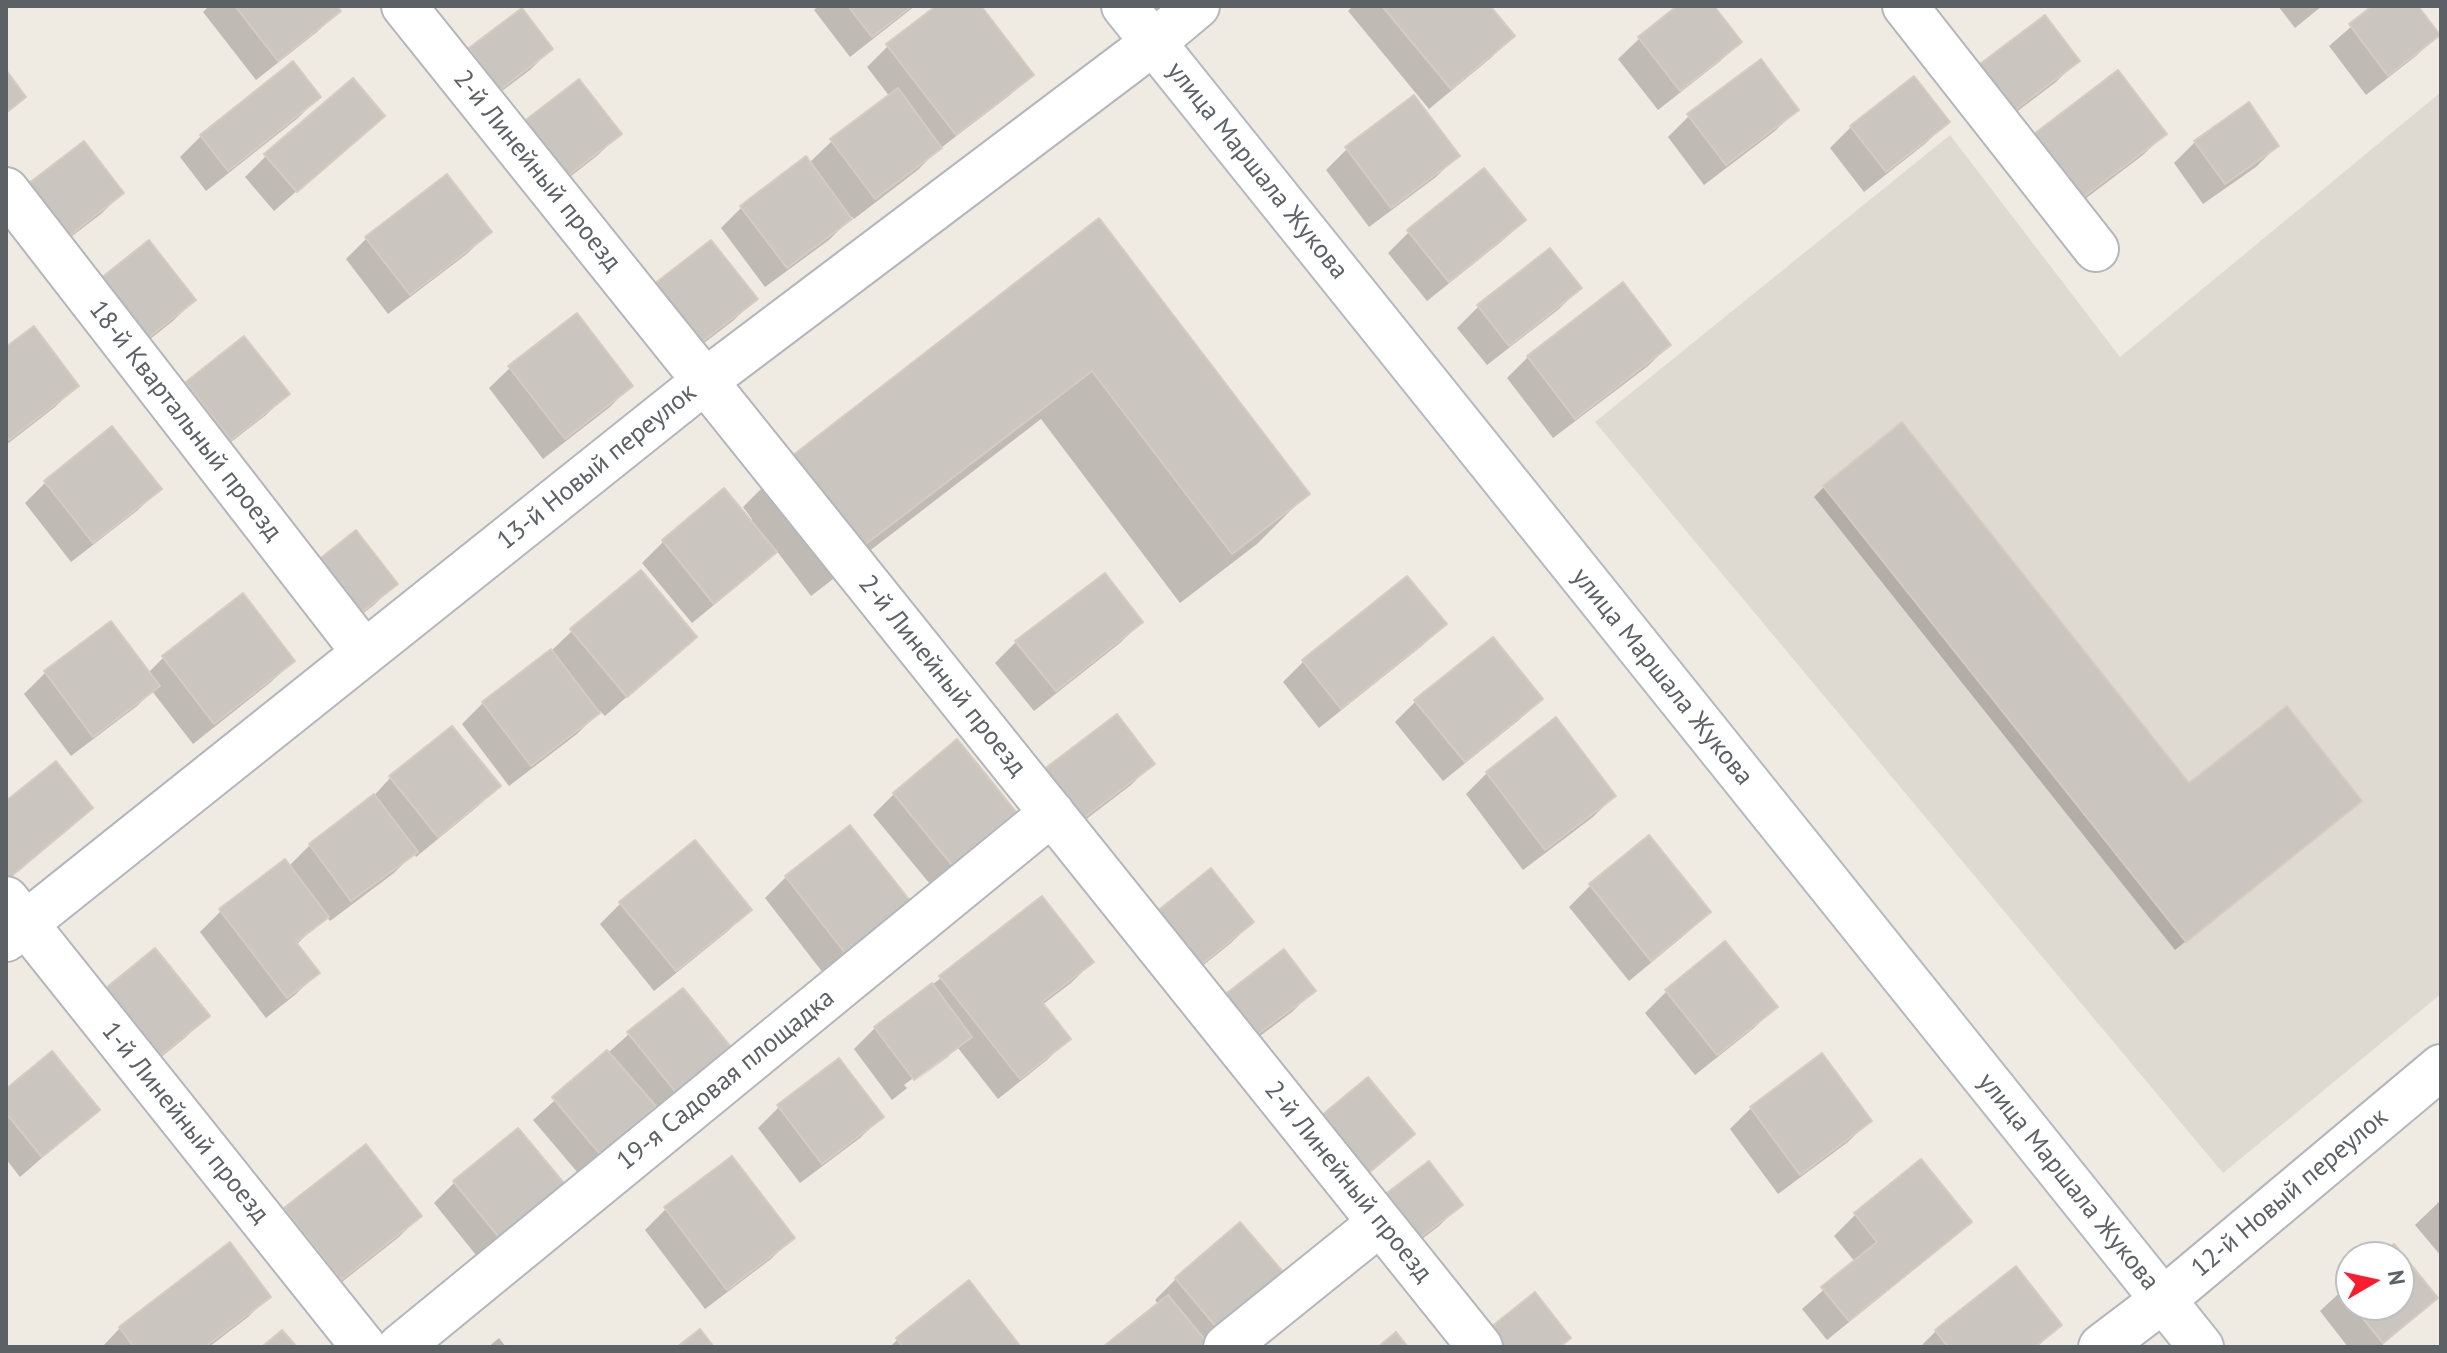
<!DOCTYPE html>
<html>
<head>
<meta charset="utf-8">
<style>
	body { margin:0 }
	#map { position:relative; width:2447px; height:1353px; overflow:hidden; background:#efeae2; font-family:"PT Sans",sans-serif }
	canvas { display:block }
	.frame { position:absolute; inset:0; border:8px solid #5b6165; pointer-events:none }
	.north { position:absolute; left:2335px; top:1241px; width:80px; height:80px; box-sizing:border-box; background:#fff; border:2px solid #bdc0c1; border-radius:50%; rotate:81deg; font-size:22px; font-weight:700; line-height:32px; text-align:center; color:#5b6165 }
	.north::after { content:''; display:block; margin:auto; width:28px; height:36px; background:#fb1c2f; clip-path:polygon(50% 0,100% 100%,50% 72%,0 100%) }
</style>
</head>
<body>
<div id="map">
<canvas width="2447" height="1353"></canvas>
<div class="frame"></div>
<div class="north">N</div>
</div>
<script>
const c = document.querySelector('canvas').getContext('2d');
c.lineJoin = 'round';
function fillPath(path, color) { c.fillStyle = color; c.fill(path, 'evenodd'); }
function stroke(path, color, width, dash) { c.strokeStyle = color; c.lineWidth = width; c.lineCap = dash ? 'butt' : 'round'; c.setLineDash(dash || []); c.stroke(path); }
function write(font, color, halo, rows, align = 'center') {
  c.font = font + ' "PT Sans",sans-serif'; c.lineWidth = 6; c.setLineDash([]); c.textBaseline = 'middle'; c.strokeStyle = halo; c.fillStyle = color; for (const [text, x, y, turn = 0] of rows) {
    c.save(); c.translate(x, y); c.rotate((+turn || 0) * Math.PI / 180); c.textAlign = isNaN(turn) ? turn : align; if (halo) c.strokeText(text, 0, 0); c.fillText(text, 0, 0); c.restore();
  }
}
const education = new Path2D(`
	M 2441,92 L 2441,994 L 2223,1173 L 1595,422 L 1950,135 L 2120,357 Z`);
const shadow = new Path2D(`
	M 209,6 L 334,6 L 338,11 L 317,32 L 256,80 L 203,12 Z
	M 818,6 L 915,6 L 850,57 L 814,10 Z
	M 939,6 L 978,6 L 1031,74 L 1010,95 L 933,154 L 919,169 L 854,219 L 852,217 L 829,240 L 765,287 L 721,228 L 742,207 L 809,163 L 832,141 L 890,97 L 867,67 L 888,46 Z
	M 1353,6 L 1488,6 L 1512,36 L 1492,57 L 1429,109 L 1348,11 Z
	M 1681,6 L 1712,6 L 1740,42 L 1719,62 L 1658,110 L 1618,59 L 1639,39 Z
	M 2278,6 L 2322,6 L 2295,28 Z
	M 2375,6 L 2415,6 L 2437,35 L 2416,56 L 2366,95 L 2329,46 Z
	M 522,11 L 551,49 L 530,70 L 478,109 L 449,71 L 470,50 Z
	M 2077,61 L 2056,82 L 1990,132 L 1957,89 Z
	M 292,64 L 319,97 L 298,118 L 206,191 L 180,157 L 201,136 Z
	M 1914,79 L 1947,122 L 1926,143 L 1864,192 L 1830,148 L 1851,127 Z
	M 1796,110 L 1775,131 L 1704,185 L 1668,137 L 1689,116 Z
	M 382,116 L 274,211 L 245,177 L 266,156 Z
	M 520,127 L 619,134 L 598,155 L 539,201 Z
	M 2164,134 L 2143,155 L 2056,221 L 2010,159 Z
	M 2195,142 L 2277,146 L 2256,167 L 2203,204 L 2174,163 Z
	M 1347,149 L 1457,156 L 1436,177 L 1369,227 L 1326,170 Z
	M 25,188 L 122,193 L 101,214 L 42,259 Z
	M 1523,220 L 1502,241 L 1427,301 L 1388,253 L 1409,232 Z
	M 1099,221 L 1307,494 L 1257,544 L 1180,603 L 1041,419 L 811,596 L 776,550 L 753,573 L 692,623 L 642,563 L 663,542 L 724,491 L 749,522 L 752,519 L 743,507 L 793,457 Z
	M 489,232 L 468,253 L 388,314 L 346,259 L 367,238 Z
	M 1550,250 L 1580,288 L 1559,309 L 1487,365 L 1457,328 L 1478,307 Z
	M 650,289 L 755,299 L 734,320 L 673,367 Z
	M 194,300 L 173,321 L 121,362 L 76,305 Z
	M 1669,345 L 1648,366 L 1553,438 L 1507,378 L 1528,357 Z
	M 6,350 L 76,386 L 55,407 L 6,445 Z
	M 510,368 L 630,386 L 610,407 L 543,459 L 489,388 Z
	M 188,383 L 287,394 L 266,415 L 209,459 L 167,404 Z
	M 46,482 L 159,489 L 138,510 L 71,562 L 25,503 Z
	M 1824,487 L 2189,786 L 2349,811 L 2175,950 L 1814,497 Z
	M 395,584 L 374,605 L 331,638 L 292,588 Z
	M 1141,622 L 1120,643 L 1034,711 L 995,663 L 1016,642 Z
	M 111,624 L 148,673 L 164,657 L 292,661 L 271,682 L 193,744 L 152,691 L 137,706 L 71,756 L 24,694 L 45,673 Z
	M 1444,624 L 1423,645 L 1319,728 L 1283,682 L 1304,661 Z
	M 572,631 L 695,637 L 605,716 L 600,711 L 577,734 L 509,786 L 462,724 L 483,703 L 549,653 Z
	M 1540,699 L 1519,720 L 1443,781 L 1395,722 L 1416,701 Z
	M 1556,720 L 1614,796 L 1593,817 L 1523,870 L 1466,794 L 1487,773 Z
	M 452,728 L 498,786 L 477,807 L 416,857 L 414,853 L 394,873 L 330,921 L 326,916 L 296,945 L 317,973 L 296,994 L 266,1018 L 200,932 L 221,911 L 288,867 L 310,845 L 370,800 L 390,778 Z
	M 957,742 L 1013,812 L 930,884 L 873,815 L 894,794 Z
	M 1152,764 L 1131,785 L 1055,843 L 1040,774 Z
	M 6,803 L 90,808 L 6,882 Z
	M 1648,838 L 1708,912 L 1687,933 L 1629,981 L 1569,907 L 1590,886 Z
	M 1211,870 L 1252,922 L 1231,943 L 1176,987 Z
	M 786,877 L 912,907 L 827,978 L 765,898 Z
	M 621,903 L 749,910 L 728,931 L 654,991 L 600,924 Z
	M 1725,944 L 1775,1007 L 1754,1028 L 1695,1075 L 1645,1013 L 1666,992 Z
	M 1092,962 L 1071,983 L 1042,1005 L 1068,1039 L 1047,1060 L 998,1099 L 958,1048 L 892,1100 L 854,1049 L 875,1028 L 941,978 ZM 949,1051 L 949,1056 L 907,1088 L 904,1085 Z
	M 1313,991 L 1292,1012 L 1232,1057 L 1203,1018 Z
	M 81,1014 L 207,1016 L 186,1037 L 133,1080 Z
	M 629,1034 L 731,1051 L 657,1115 L 651,1108 L 578,1173 L 533,1120 Z
	M 6,1091 L 97,1110 L 20,1177 L 6,1159 Z
	M 779,1107 L 881,1117 L 860,1138 L 800,1183 L 758,1128 Z
	M 1751,1108 L 1869,1121 L 1848,1142 L 1778,1194 L 1730,1129 Z
	M 1921,1162 L 1969,1221 L 1948,1242 L 1827,1340 L 1802,1309 L 1855,1262 L 1834,1236 L 1855,1215 Z
	M 455,1182 L 565,1188 L 480,1260 L 434,1203 Z
	M 2441,1200 L 2441,1256 L 2415,1225 Z
	M 1381,1201 L 1460,1205 L 1439,1226 L 1391,1263 Z
	M 286,1209 L 420,1216 L 399,1237 L 319,1300 L 265,1230 Z
	M 666,1209 L 792,1238 L 771,1259 L 705,1309 L 645,1230 Z
	M 2394,1247 L 2436,1298 L 2380,1347 L 2348,1347 L 2320,1311 L 2351,1282 L 2351,1305 L 2399,1305 L 2399,1257 L 2381,1257 Z
	M 1176,1279 L 1286,1279 L 1209,1347 L 1107,1347 L 1159,1305 L 1155,1300 Z
	M 269,1296 L 248,1317 L 209,1347 L 102,1347 L 120,1328 Z
	M 2060,1325 L 2037,1347 L 1920,1347 L 1936,1331 Z
	M 499,1338 L 506,1347 L 488,1347 Z
	M 898,1339 L 1019,1347 L 890,1347 Z`);
const building = new Path2D(`
	M 235,6 L 336,6 L 341,11 L 278,61 Z
	M 848,6 L 912,6 L 872,37 Z
	M 936,6 L 981,6 L 1034,75 L 956,135 L 886,44 Z
	M 1382,6 L 1490,6 L 1515,36 L 1451,89 Z
	M 1677,6 L 1714,6 L 1742,42 L 1680,91 L 1638,37 Z
	M 2372,6 L 2418,6 L 2440,35 L 2388,76 L 2349,24 Z
	M 522,8 L 553,49 L 500,90 L 469,48 Z
	M 2045,15 L 2080,61 L 2011,113 L 1976,67 Z
	M 1761,59 L 1799,110 L 1726,165 L 1687,114 Z
	M 293,61 L 321,97 L 228,171 L 200,135 Z
	M 6,70 L 26,97 L 6,113 Z
	M 2118,70 L 2167,134 L 2078,201 L 2030,137 Z
	M 1914,76 L 1950,122 L 1886,172 L 1850,126 Z
	M 353,78 L 385,116 L 297,192 L 264,154 Z
	M 579,79 L 622,134 L 561,181 L 518,126 Z
	M 898,88 L 942,148 L 875,199 L 830,139 Z
	M 1414,95 L 1460,156 L 1391,208 L 1345,147 Z
	M 2249,102 L 2279,146 L 2225,184 L 2194,141 Z
	M 84,141 L 124,193 L 64,240 L 24,187 Z
	M 806,156 L 852,219 L 787,268 L 740,206 Z
	M 1484,168 L 1526,220 L 1449,282 L 1407,230 Z
	M 447,174 L 492,232 L 410,295 L 365,237 Z
	M 1099,218 L 1310,494 L 1232,554 L 1092,371 L 862,547 L 792,456 Z
	M 149,240 L 196,300 L 143,342 L 96,282 Z
	M 711,240 L 758,299 L 695,347 L 649,288 Z
	M 1550,248 L 1582,288 L 1509,346 L 1477,305 Z
	M 1623,282 L 1671,345 L 1575,419 L 1527,356 Z
	M 577,313 L 633,386 L 565,439 L 508,366 Z
	M 34,326 L 79,386 L 9,440 L 6,436 L 6,347 Z
	M 244,336 L 290,394 L 231,440 L 186,382 Z
	M 1902,422 L 2189,783 L 2287,706 L 2362,801 L 2186,942 L 1823,486 Z
	M 112,426 L 162,489 L 93,543 L 44,481 Z
	M 724,488 L 777,552 L 714,604 L 662,540 Z
	M 356,530 L 398,584 L 353,619 L 312,565 Z
	M 641,570 L 697,637 L 627,697 L 570,629 Z
	M 1105,573 L 1143,622 L 1056,691 L 1015,641 Z
	M 1407,576 L 1447,624 L 1341,709 L 1302,660 Z
	M 243,593 L 295,661 L 214,724 L 162,656 Z
	M 111,621 L 160,686 L 93,737 L 44,671 Z
	M 1493,637 L 1543,699 L 1465,762 L 1414,700 Z
	M 551,649 L 600,713 L 531,766 L 482,702 Z
	M 1117,714 L 1155,764 L 1077,823 L 1039,773 Z
	M 1556,717 L 1616,796 L 1545,850 L 1486,772 Z
	M 452,726 L 501,786 L 438,837 L 389,776 Z
	M 957,739 L 1016,812 L 952,865 L 893,793 Z
	M 56,761 L 93,808 L 8,879 L 6,875 L 6,801 Z
	M 374,794 L 418,852 L 351,901 L 309,844 Z
	M 850,825 L 915,907 L 849,958 L 785,876 Z
	M 1649,835 L 1711,912 L 1651,961 L 1589,884 Z
	M 695,840 L 752,910 L 676,971 L 619,902 Z
	M 285,859 L 329,917 L 296,942 L 320,973 L 287,998 L 219,909 Z
	M 1211,868 L 1254,922 L 1198,967 L 1155,913 Z
	M 1042,896 L 1094,962 L 1042,1002 L 1071,1039 L 1020,1079 L 939,976 Z
	M 1725,941 L 1778,1007 L 1717,1055 L 1665,990 Z
	M 155,948 L 210,1016 L 155,1060 L 101,992 Z
	M 1284,949 L 1316,991 L 1254,1037 L 1223,996 Z
	M 932,983 L 972,1037 L 914,1080 L 874,1027 Z
	M 683,988 L 734,1051 L 679,1096 L 627,1032 Z
	M 607,1050 L 656,1106 L 600,1154 L 552,1097 Z
	M 52,1051 L 100,1110 L 42,1157 L 6,1113 L 6,1089 Z
	M 1822,1053 L 1872,1121 L 1800,1175 L 1750,1107 Z
	M 839,1058 L 884,1117 L 822,1164 L 777,1105 Z
	M 1368,1077 L 1415,1134 L 1364,1177 L 1316,1120 Z
	M 518,1128 L 568,1188 L 502,1241 L 453,1181 Z
	M 366,1144 L 422,1216 L 341,1280 L 284,1208 Z
	M 732,1156 L 795,1238 L 727,1290 L 664,1207 Z
	M 1921,1159 L 1972,1222 L 1849,1321 L 1821,1287 L 1877,1242 L 1854,1213 Z
	M 1429,1161 L 1463,1205 L 1413,1243 L 1379,1199 Z
	M 1240,1222 L 1289,1279 L 1223,1335 L 1175,1278 Z
	M 230,1242 L 271,1297 L 205,1347 L 134,1347 L 119,1327 Z
	M 2394,1244 L 2438,1298 L 2383,1343 L 2352,1305 L 2399,1305 L 2399,1257 L 2378,1257 Z
	M 2016,1266 L 2062,1325 L 2035,1347 L 1948,1347 L 1935,1330 Z
	M 969,1280 L 1021,1347 L 903,1347 L 896,1338 Z
	M 1535,1292 L 1571,1338 L 1560,1347 L 1498,1347 L 1486,1331 Z
	M 1168,1295 L 1210,1346 L 1105,1347 L 1104,1346 Z
	M 700,1329 L 714,1347 L 677,1347 Z
	M 282,1330 L 297,1347 L 262,1347 Z
	M 1396,1332 L 1408,1347 L 1378,1347 Z`);
const minor = new Path2D(`
	M 404,6 L 1480,1347
	M 1905,6 L 2096,249
	M 6,190 L 364,652
	M 6,899 L 364,1347
	M 6,939 L 705,381 L 1153,43 L 1197,6
	M 400,1347 L 1052,813
	M 1226,1347 L 1380,1223
	M 2101,1347 L 2163,1300 L 2441,1067`);
const secondary = new Path2D(`
	M 1124,6 L 2201,1347`);
const streetNames = [
	["2-й Линейный проезд",537,171,51],
	["улица Маршала Жукова",1257,171,51],
	["18-й Квартальный проезд",185,421,52],
	["13-й Новый переулок",597,467,-39],
	["2-й Линейный проезд",942,676,51],
	["улица Маршала Жукова",1662,677,51],
	["19-я Садовая площадка",726,1080,-39],
	["1-й Линейный проезд",185,1123,51],
	["2-й Линейный проезд",1348,1182,51],
	["улица Маршала Жукова",2068,1182,51],
	["12-й Новый переулок",2290,1193,-40]
];
fillPath(education, '#dfdad1');
fillPath(shadow, '#0003');
fillPath(building, '#cac5bf');
stroke(building, '#d5cbc0', 2);
stroke(minor, '#b3b7bb', 48);
stroke(secondary, '#b4babf', 48);
stroke(minor, '#fff', 44);
stroke(secondary, '#fff', 44);
write('26px', '#5b6165', '#fff', streetNames);
</script>
</body>
</html>
